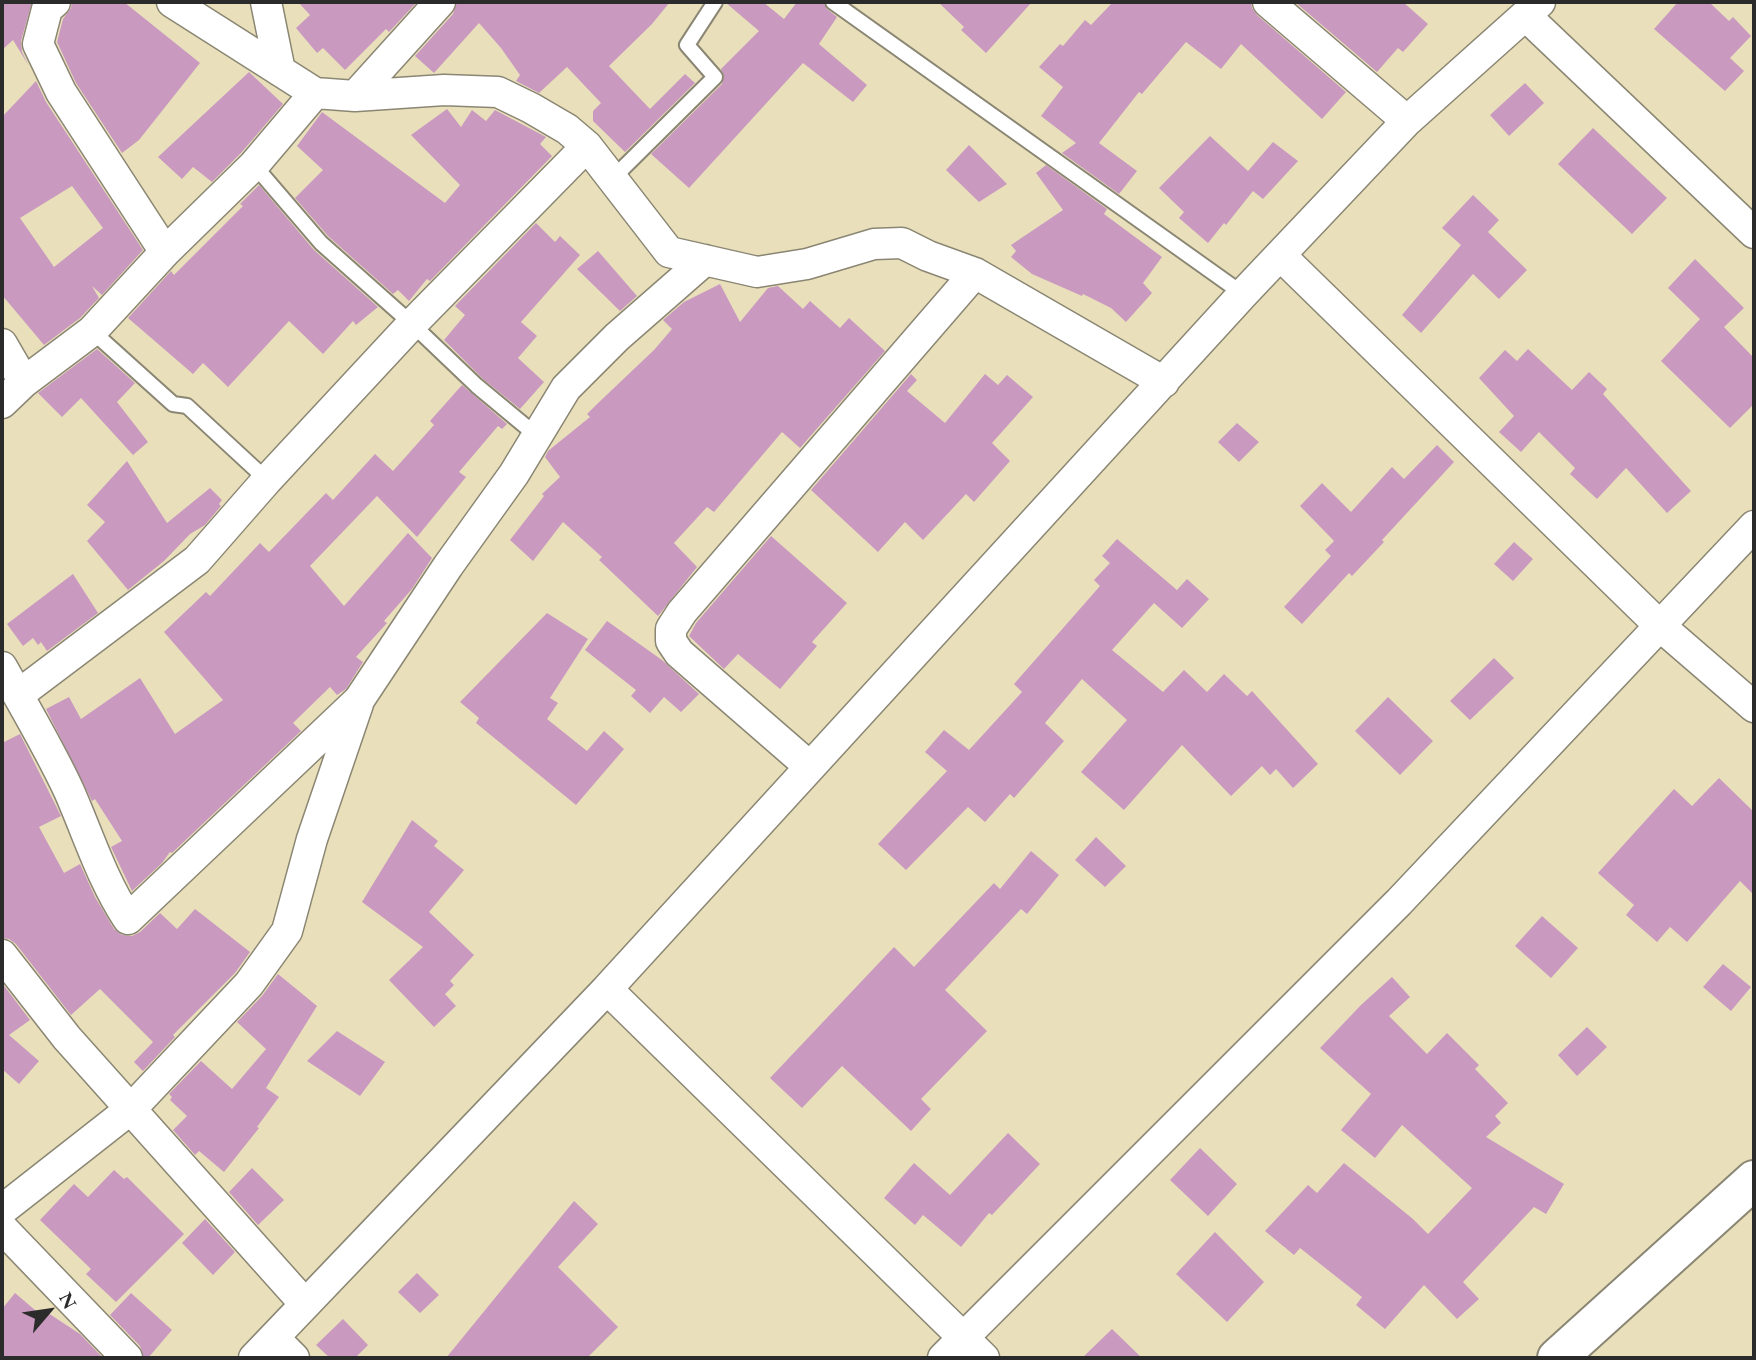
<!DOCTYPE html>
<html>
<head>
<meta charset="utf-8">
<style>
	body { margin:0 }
	#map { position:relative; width:1756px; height:1360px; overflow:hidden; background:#e9e0bb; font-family:"EB Garamond",serif }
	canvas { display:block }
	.frame { position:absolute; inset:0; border:4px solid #2b2b2b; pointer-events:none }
	.north { position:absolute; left:14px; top:1276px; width:70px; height:70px; -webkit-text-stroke:5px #fff; paint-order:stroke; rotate:61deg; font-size:19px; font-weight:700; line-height:28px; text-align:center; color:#2b2b2b }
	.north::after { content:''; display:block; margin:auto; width:24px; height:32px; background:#2b2b2b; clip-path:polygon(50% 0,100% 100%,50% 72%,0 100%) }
</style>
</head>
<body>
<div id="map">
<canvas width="1756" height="1360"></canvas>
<div class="frame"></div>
<div class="north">N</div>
</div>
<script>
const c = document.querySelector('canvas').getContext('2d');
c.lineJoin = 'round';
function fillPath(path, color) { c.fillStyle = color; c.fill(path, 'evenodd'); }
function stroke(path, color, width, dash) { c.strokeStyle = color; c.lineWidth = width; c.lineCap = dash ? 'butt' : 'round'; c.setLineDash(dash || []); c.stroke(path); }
const building = new Path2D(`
	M 2,2 L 32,2 L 21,41 L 22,52 L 29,66 L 13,40 L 2,50 Z
	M 72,2 L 124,2 L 200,63 L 139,140 L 122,153 L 76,83 L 57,42 L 63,19 L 71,8 Z
	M 298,2 L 417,2 L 389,32 L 386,29 L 345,70 L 323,48 L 317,53 L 296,28 L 310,15 Z
	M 457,2 L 670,2 L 652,24 L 609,66 L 650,109 L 685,74 L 695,83 L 625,152 L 593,121 L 593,111 L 601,103 L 567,67 L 539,93 L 516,81 L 520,75 L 501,48 L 479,23 L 434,73 L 415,56 L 453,14 Z
	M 725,2 L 763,2 L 784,19 L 797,2 L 823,2 L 827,9 L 837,17 L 819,44 L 867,85 L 853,102 L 803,63 L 689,188 L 651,154 L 722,84 L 724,76 L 721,69 L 759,31 Z
	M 938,2 L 1032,2 L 986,53 L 961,30 L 964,27 Z
	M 1113,2 L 1251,2 L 1252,8 L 1257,15 L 1346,92 L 1322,119 L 1241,44 L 1221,69 L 1186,42 L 1142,94 L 1139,92 L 1099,143 L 1137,171 L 1119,194 L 1062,153 L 1076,143 L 1041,116 L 1063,87 L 1039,67 L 1060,44 L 1063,46 L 1085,20 L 1091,25 Z
	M 1295,2 L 1403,2 L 1428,24 L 1403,52 L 1398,48 L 1377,72 Z
	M 1678,2 L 1709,2 L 1729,21 L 1733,17 L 1751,36 L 1730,58 L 1744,71 L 1725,91 L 1654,29 Z
	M 249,72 L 283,104 L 241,153 L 212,182 L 193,167 L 182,179 L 158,157 Z
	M 36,81 L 46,102 L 143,250 L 102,295 L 92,286 L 99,298 L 80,318 L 44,345 L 2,295 L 2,117 ZM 72,186 L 103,228 L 54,267 L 20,218 Z
	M 1525,83 L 1544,103 L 1509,136 L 1490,115 Z
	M 447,109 L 461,127 L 472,110 L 486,121 L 495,110 L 546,137 L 540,144 L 552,156 L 430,281 L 427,279 L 409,301 L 398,290 L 393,294 L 328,236 L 295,198 L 323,170 L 297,146 L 322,112 L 445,203 L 460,185 L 411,135 Z
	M 1593,128 L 1667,198 L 1632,234 L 1558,164 Z
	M 1210,136 L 1248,171 L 1273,142 L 1298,161 L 1263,199 L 1253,191 L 1226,225 L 1224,223 L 1208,243 L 1179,218 L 1184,212 L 1159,188 Z
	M 969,145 L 1007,184 L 979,202 L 946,170 Z
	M 1046,165 L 1107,209 L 1104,214 L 1162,257 L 1143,283 L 1152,293 L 1126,322 L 1111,308 L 1083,294 L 1082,296 L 1032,274 L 1011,257 L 1016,251 L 1011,245 L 1063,210 L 1036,173 Z
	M 259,185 L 314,250 L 378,307 L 356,325 L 353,321 L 323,354 L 289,321 L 228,387 L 203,363 L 193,374 L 128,318 L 171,271 L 174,275 L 243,206 L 240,204 Z
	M 1473,195 L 1499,220 L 1488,232 L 1527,270 L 1499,299 L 1473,274 L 1421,333 L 1402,315 L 1461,245 L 1442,228 Z
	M 536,223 L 555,242 L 560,236 L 580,255 L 521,322 L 537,336 L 518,358 L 544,382 L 520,409 L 483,379 L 444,340 L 465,315 L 455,306 Z
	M 598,251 L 637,296 L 620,311 L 577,269 Z
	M 1695,259 L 1744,308 L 1724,327 L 1754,358 L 1754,404 L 1730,428 L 1661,361 L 1700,319 L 1668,288 Z
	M 720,284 L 740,322 L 768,288 L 778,286 L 803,309 L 810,301 L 840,328 L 849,318 L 885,351 L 800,448 L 782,432 L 714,512 L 707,507 L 674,543 L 697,567 L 658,616 L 599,560 L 602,557 L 563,522 L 533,561 L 510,540 L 544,496 L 542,494 L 560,477 L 545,457 L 548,451 L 590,417 L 587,414 L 596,405 L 654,350 L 672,329 L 663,320 L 684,302 Z
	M 97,349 L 135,383 L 117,402 L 148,442 L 133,455 L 81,398 L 62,417 L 38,393 Z
	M 1528,349 L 1572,390 L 1589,372 L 1607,389 L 1603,394 L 1691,491 L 1667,513 L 1626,468 L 1597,499 L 1570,474 L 1575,468 L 1539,432 L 1521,452 L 1499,432 L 1514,416 L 1479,378 L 1505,350 L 1517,361 Z
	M 911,374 L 917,380 L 907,391 L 945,423 L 985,374 L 998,385 L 1007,375 L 1033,397 L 992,443 L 1010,461 L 974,502 L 966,494 L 923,540 L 905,522 L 878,552 L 811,490 Z
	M 462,385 L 507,424 L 502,429 L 498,426 L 459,472 L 466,477 L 417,537 L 377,496 L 310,566 L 344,606 L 408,533 L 432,558 L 412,589 L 384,621 L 387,623 L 356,657 L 363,662 L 346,689 L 337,695 L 330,687 L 293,723 L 301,731 L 172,853 L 170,852 L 162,863 L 132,891 L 111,847 L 122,841 L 95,799 L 92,801 L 46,709 L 69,697 L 81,719 L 140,678 L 175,734 L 223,700 L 164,632 L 206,592 L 210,596 L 260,543 L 269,552 L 326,493 L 333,500 L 375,454 L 393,471 L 434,425 L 430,421 Z
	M 1237,423 L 1259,442 L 1239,462 L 1218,442 Z
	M 1437,445 L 1454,462 L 1382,540 L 1384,542 L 1352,576 L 1349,573 L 1302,624 L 1284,607 L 1331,556 L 1325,550 L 1334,541 L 1300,506 L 1322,483 L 1351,512 L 1392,467 L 1404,479 Z
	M 127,461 L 167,523 L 210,488 L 222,500 L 219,504 L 221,506 L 205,525 L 190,534 L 164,561 L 128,590 L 87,541 L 105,522 L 87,505 Z
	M 771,536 L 847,603 L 812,642 L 817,646 L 780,689 L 738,654 L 724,669 L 689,636 L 696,623 Z
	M 1117,539 L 1177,590 L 1187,579 L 1209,599 L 1182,628 L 1154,603 L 1112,650 L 1163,692 L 1184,670 L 1207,692 L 1224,674 L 1247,696 L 1252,691 L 1318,764 L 1293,788 L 1276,769 L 1270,775 L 1262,766 L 1231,796 L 1182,745 L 1124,810 L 1081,772 L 1127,720 L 1082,679 L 1045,723 L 1064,741 L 1014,798 L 1010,794 L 985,822 L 968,807 L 906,870 L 878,844 L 947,771 L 925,752 L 944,730 L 969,750 L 1022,692 L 1014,684 L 1100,586 L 1094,580 L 1110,563 L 1102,556 Z
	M 1514,542 L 1533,559 L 1513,581 L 1494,564 Z
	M 73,574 L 98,613 L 47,651 L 41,642 L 38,645 L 33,638 L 23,646 L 7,624 Z
	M 547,613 L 588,639 L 550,698 L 558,703 L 547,719 L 587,751 L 604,731 L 624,749 L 576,805 L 476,723 L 479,718 L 460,702 Z
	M 607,621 L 662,660 L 699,694 L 681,712 L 664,697 L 650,713 L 631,696 L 636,690 L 585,650 Z
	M 1494,658 L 1514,678 L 1470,720 L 1450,701 Z
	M 1388,697 L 1433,741 L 1400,775 L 1355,731 Z
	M 20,734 L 61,816 L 39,827 L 64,873 L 80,864 L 95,897 L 114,929 L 122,935 L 132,936 L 140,932 L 160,913 L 177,929 L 195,909 L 250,952 L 235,973 L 173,1035 L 175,1037 L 143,1071 L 134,1062 L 153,1042 L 100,989 L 71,1015 L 16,944 L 9,939 L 2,938 L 2,743 Z
	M 1719,778 L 1754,812 L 1754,895 L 1740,881 L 1687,942 L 1670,927 L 1657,942 L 1626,915 L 1634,905 L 1598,873 L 1674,789 L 1692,806 Z
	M 412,820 L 438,841 L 434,846 L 464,870 L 429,912 L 474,955 L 450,981 L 454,985 L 445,994 L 456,1006 L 434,1027 L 389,980 L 423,947 L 362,902 Z
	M 1096,837 L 1126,866 L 1105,887 L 1075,860 Z
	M 1031,851 L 1059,875 L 1027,914 L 1021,909 L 945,990 L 987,1031 L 921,1099 L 931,1109 L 911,1131 L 842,1066 L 802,1108 L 770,1078 L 894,947 L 914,967 L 994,883 L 1000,889 Z
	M 1542,916 L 1578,948 L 1551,978 L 1515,946 Z
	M 1723,964 L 1751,987 L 1731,1011 L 1703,987 Z
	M 278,974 L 317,1006 L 266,1088 L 279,1097 L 257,1127 L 259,1128 L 224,1172 L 199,1151 L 195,1155 L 173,1130 L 187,1116 L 170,1100 L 172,1097 L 169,1094 L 201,1061 L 232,1089 L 266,1049 L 237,1022 L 262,996 Z
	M 1392,977 L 1410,997 L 1389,1016 L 1427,1054 L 1447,1033 L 1479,1065 L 1475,1069 L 1508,1103 L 1495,1116 L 1501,1123 L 1486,1137 L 1564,1184 L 1546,1214 L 1534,1207 L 1463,1282 L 1479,1299 L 1457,1319 L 1424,1285 L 1385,1329 L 1356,1305 L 1362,1297 L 1300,1248 L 1294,1255 L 1265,1231 L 1308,1185 L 1317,1193 L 1344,1163 L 1413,1219 L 1428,1234 L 1472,1188 L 1402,1125 L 1375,1158 L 1341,1130 L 1371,1094 L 1320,1048 L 1361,1005 Z
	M 2,983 L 30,1020 L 9,1035 L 39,1061 L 19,1084 L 2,1069 Z
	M 1587,1027 L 1607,1047 L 1577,1076 L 1558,1055 Z
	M 337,1031 L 385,1062 L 360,1096 L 307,1061 Z
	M 1008,1133 L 1040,1164 L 992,1215 L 989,1213 L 961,1247 L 923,1215 L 915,1225 L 884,1198 L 914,1163 L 950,1195 Z
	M 1200,1148 L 1237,1184 L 1208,1216 L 1170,1180 Z
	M 252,1168 L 284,1200 L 258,1225 L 229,1192 Z
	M 114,1170 L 124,1179 L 127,1177 L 184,1234 L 116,1302 L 86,1274 L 91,1269 L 40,1220 L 74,1184 L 88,1197 Z
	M 574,1201 L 598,1224 L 558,1267 L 618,1327 L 587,1358 L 446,1358 Z
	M 205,1219 L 235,1252 L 213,1275 L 182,1243 Z
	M 1215,1232 L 1264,1282 L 1227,1322 L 1176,1274 Z
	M 417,1273 L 439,1295 L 420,1313 L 398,1292 Z
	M 15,1293 L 42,1316 L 45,1311 L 80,1334 L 103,1358 L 2,1358 L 2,1309 Z
	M 131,1293 L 172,1330 L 148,1358 L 144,1358 L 140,1346 L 110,1315 Z
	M 343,1319 L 368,1345 L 355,1358 L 330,1358 L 316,1345 Z
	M 1112,1329 L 1142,1358 L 1082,1358 Z`);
const lane = new Path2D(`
	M 833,2 L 1243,294
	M 254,165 L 321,243 L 412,324 L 477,386 L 536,435
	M 612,179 L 715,77 L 687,45 L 715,2
	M 92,331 L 173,404 L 187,406 L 267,480`);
const street = new Path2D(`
	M 55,2 L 47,9 L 38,44 L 61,92 L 165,252
	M 172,2 L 315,93 L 355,96 L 444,90 L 498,92 L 531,108 L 567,129 L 587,146 L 669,252 L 757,272 L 807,264 L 874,244 L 902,243 L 928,256 L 975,273 L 1164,382
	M 266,2 L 280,71
	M 1268,2 L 1407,121
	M 1526,16 L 1754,233
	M 355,96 L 440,2
	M 1280,255 L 1659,625 L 1754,707
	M 2,344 L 24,382
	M 2,403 L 24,382 L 92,331 L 165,252 L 254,165 L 315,93
	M 2,667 C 25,708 49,748 69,791 C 88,834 102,880 128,919 L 359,700 L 448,566 L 514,474 L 566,388 L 617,337 L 705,260
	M 18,695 L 197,560 L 267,480 L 412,324 L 587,146
	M 809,766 L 679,653 L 671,641 L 671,629 L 682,612 L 975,273
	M 2,955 L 67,1038 L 305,1304
	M 607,989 L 984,1358
	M 2,1210 L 132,1108 L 249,984 L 287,931 L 312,839 L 358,704
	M 2,1228 L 127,1358
	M 274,1338 L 294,1358
	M 254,1358 L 607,989 L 1243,294 L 1407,121 L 1540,2
	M 943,1358 L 1399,902 L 1754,526`);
const secondary = new Path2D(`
	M 1557,1358 L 1754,1180`);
fillPath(building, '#c999c0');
stroke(lane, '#8a8673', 18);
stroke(street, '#8a8673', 33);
stroke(secondary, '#8a8673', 42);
stroke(lane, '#fff', 14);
stroke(street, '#fff', 30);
stroke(secondary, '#fff', 38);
</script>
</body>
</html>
